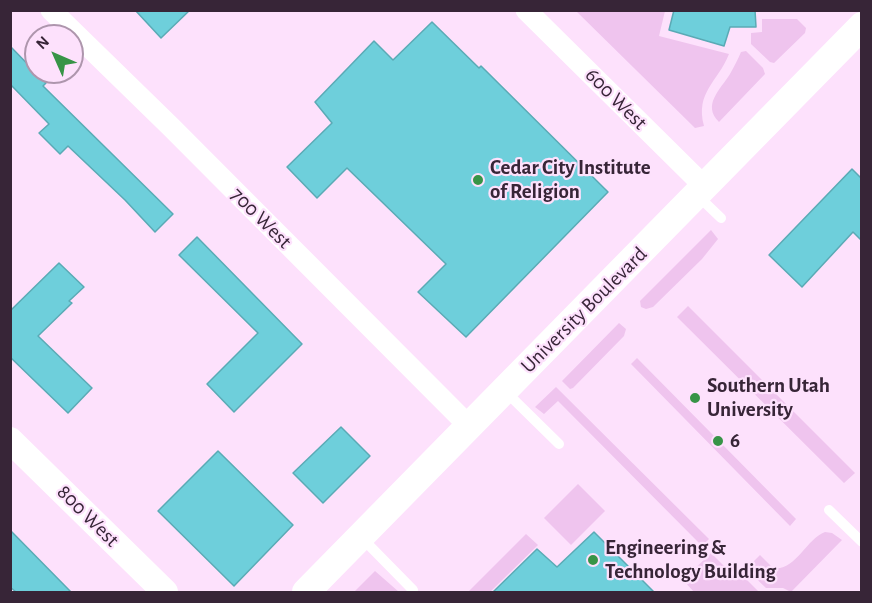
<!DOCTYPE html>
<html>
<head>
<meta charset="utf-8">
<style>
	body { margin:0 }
	#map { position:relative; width:872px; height:603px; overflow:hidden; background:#fde1fc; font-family:"Alegreya Sans",sans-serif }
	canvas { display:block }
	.frame { position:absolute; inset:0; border:12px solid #372537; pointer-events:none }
	.north { position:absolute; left:24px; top:24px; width:60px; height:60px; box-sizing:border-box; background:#fde1fc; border:2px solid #ae96ad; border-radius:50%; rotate:315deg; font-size:16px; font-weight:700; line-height:24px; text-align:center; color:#372537 }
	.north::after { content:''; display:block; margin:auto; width:21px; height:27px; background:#379447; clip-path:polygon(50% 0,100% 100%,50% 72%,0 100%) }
</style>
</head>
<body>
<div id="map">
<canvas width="872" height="603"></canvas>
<div class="frame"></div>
<div class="north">N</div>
</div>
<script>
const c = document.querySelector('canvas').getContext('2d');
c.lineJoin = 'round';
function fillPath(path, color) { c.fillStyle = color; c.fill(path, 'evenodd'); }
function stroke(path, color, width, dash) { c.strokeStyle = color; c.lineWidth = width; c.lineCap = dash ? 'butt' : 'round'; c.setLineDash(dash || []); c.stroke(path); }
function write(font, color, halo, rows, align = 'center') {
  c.font = font + ' "Alegreya Sans",sans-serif'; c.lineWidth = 4.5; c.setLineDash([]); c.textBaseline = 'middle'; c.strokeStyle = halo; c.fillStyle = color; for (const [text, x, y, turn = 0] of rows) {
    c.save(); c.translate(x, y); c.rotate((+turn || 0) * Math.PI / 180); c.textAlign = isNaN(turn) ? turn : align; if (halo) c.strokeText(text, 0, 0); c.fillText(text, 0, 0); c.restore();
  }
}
const green = new Path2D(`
	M 576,11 L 665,11 L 659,36 L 729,54 C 718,82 695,92 704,126 L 695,128 Z
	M 762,19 L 797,19 L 806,28 L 805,33 L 774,63 L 770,62 L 751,44 L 751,33 L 762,32 Z
	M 746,51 L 763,68 L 765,74 L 719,122 C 702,105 720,90 730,74 C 734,67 738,59 741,52 Z
	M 711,230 L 718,239 L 702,259 L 653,307 L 646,309 L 641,307 L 640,301 Z
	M 688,306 L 855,473 L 844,483 L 677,317 Z
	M 619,323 L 626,329 L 624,336 L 573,388 L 570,389 L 562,381 Z
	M 637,358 L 796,519 L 790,526 L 631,364 Z
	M 556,387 L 709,539 L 702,546 L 558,401 L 544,414 L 535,407 Z
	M 578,484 L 605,511 L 571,545 L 544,518 Z
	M 825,532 L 832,533 L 842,540 L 791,592 L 783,588 L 766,588 L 746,569 L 760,555 L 773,568 C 795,572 806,539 825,532 Z
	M 526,534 L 538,545 L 490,592 L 468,592 Z
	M 711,553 L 729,571 L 734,567 L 759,592 L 694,592 L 683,580 Z
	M 375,571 L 399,592 L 354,592 Z`);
const building = new Path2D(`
	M 135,10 L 190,10 L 161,38 Z
	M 674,10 L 755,10 L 756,27 L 730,27 L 724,46 L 669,30 Z
	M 432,22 L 479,68 L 481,66 L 608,192 L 466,337 L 418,292 L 446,264 L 347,168 L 317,198 L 287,167 L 332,123 L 315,102 L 374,41 L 393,60 Z
	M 10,46 L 46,83 L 43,86 L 173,214 L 155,232 L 125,200 L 68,146 L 60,154 L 39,133 L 49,124 L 10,84 Z
	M 852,169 L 861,178 L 861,240 L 853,232 L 802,287 L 769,255 Z
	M 197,237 L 302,344 L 234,412 L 207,384 L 258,333 L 179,255 Z
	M 59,263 L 84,287 L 69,301 L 72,303 L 38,336 L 92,388 L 68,413 L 10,357 L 10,311 Z
	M 341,427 L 370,456 L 323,503 L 293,473 Z
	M 218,451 L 293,525 L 234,586 L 158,511 Z
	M 10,530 L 71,592 L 16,592 L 10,587 Z
	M 594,532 L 654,592 L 493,592 L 537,549 L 557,567 Z`);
const service = new Path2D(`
	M 697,195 L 721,218
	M 506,392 L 559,444
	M 829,510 L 862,542
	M 361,537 L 413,590`);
const minor = new Path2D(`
	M 51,10 L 171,127 L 470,427
	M 526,10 L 705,187`);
const tertiary = new Path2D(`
	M 10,440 L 165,592`);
const secondary = new Path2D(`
	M 306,592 L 862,26`);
const markers = [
	[478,180,6,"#379447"],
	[695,398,6,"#379447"],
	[718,441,6,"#379447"],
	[593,560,6,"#379447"]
];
const streetNames = [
	["600 West",616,99,45],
	["700 West",261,218,45],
	["University Boulevard",584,310,-45],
	["800 West",88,516,45]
];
const poiNames = [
	["Cedar City Institute",490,168],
	["of Religion",490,192],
	["Southern Utah",707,386],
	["University",707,410],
	["6",730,441],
	["Engineering &",605,548],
	["Technology Building",605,572]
];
fillPath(green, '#efc4ee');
fillPath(building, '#6ecfdb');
stroke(building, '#5aaab5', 1.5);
stroke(service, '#fff', 10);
stroke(minor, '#fff', 21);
stroke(tertiary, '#fff', 26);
stroke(secondary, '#fff', 28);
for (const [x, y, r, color] of markers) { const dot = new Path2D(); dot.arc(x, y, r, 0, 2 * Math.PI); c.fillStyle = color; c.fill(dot); stroke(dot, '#fde1fc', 2); }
write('21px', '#372537', '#fde1fc', streetNames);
write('bold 21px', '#372537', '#fde1fc', poiNames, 'left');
</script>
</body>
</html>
